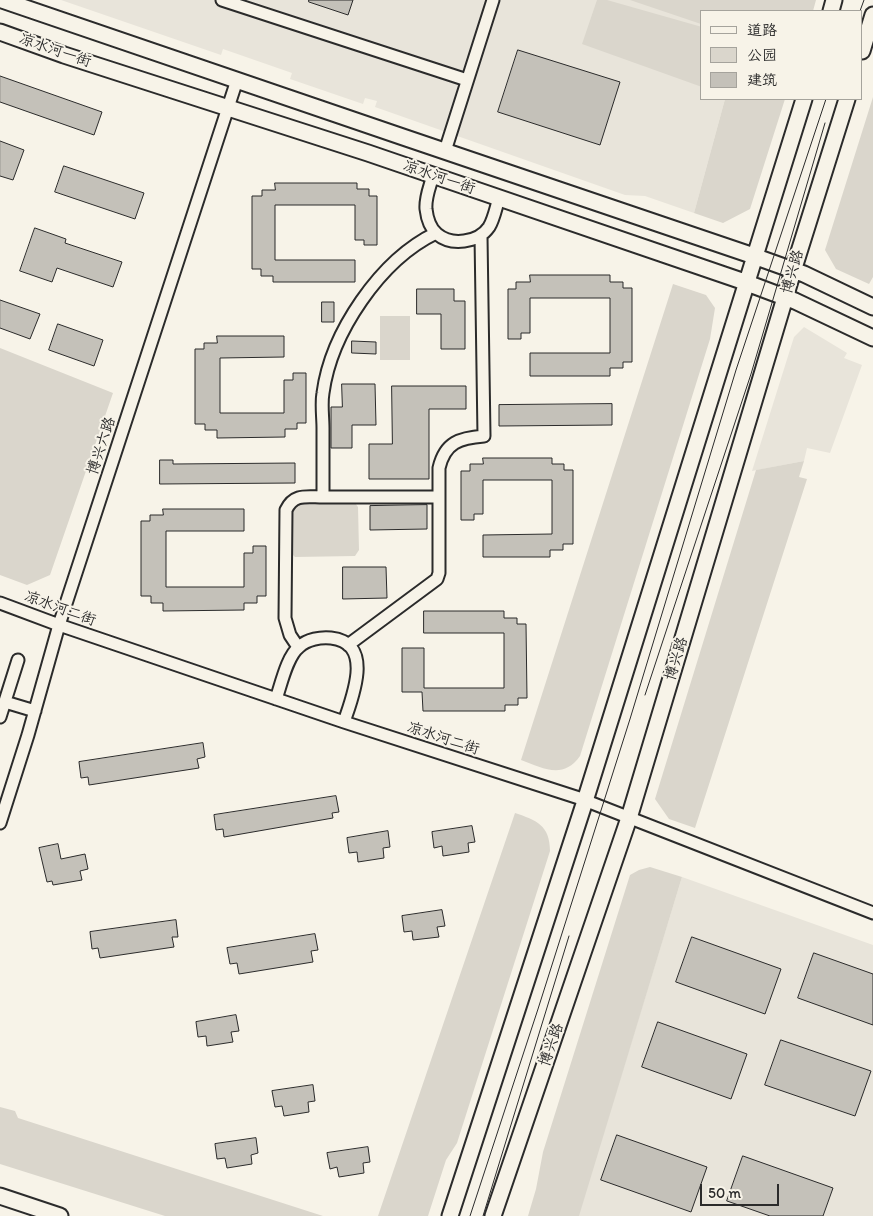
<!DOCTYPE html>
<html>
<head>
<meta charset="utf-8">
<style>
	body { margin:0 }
	#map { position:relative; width:873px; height:1216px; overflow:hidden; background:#f7f3e8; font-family:Itim,"LXGW WenKai TC",sans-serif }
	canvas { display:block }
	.legend { position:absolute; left:700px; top:10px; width:162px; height:90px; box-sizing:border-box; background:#f7f3e8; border:1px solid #a5a39c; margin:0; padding:6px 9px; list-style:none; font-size:15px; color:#2b2b2b }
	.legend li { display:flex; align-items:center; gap:10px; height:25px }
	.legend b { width:25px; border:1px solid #a5a39c }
	.scale { position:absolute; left:700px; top:1184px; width:79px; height:22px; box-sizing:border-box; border:2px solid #2b2b2b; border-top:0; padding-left:6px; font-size:15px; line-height:18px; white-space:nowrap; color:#2b2b2b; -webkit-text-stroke:4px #f7f3e8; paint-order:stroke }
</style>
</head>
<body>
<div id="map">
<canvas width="873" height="1216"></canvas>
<ul class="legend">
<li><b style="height:6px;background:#f7f3e8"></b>道路</li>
<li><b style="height:14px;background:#dad6cc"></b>公园</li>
<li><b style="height:14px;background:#c4c1b9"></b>建筑</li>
</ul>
<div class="scale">50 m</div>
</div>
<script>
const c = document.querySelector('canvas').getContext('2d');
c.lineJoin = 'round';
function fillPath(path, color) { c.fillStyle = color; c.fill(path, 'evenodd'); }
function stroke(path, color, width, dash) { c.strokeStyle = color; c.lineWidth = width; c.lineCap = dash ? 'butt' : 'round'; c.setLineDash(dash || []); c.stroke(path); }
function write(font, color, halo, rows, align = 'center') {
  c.font = font + ' Itim,"LXGW WenKai TC",sans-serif'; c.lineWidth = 4; c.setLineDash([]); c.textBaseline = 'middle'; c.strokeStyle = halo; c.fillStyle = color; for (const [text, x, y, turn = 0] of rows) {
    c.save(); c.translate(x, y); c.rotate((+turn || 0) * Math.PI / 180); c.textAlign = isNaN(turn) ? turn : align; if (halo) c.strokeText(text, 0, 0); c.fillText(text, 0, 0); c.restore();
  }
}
const built = new Path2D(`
	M 61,0 L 756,0 L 702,11 L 702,99 L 725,99 L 694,213 L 645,196 L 625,195 L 375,107 L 377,101 L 365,98 L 363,104 L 290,79 L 292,73 L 223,49 L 221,55 Z
	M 804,327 L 847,353 L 844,358 L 862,365 L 830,453 L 807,448 L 804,461 L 752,471 L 794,337 Z
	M 682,877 L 873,945 L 873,1216 L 578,1216 Z`);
const green = new Path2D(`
	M 597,0 L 607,0 L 702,27 L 702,87 L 582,44 Z
	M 630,0 L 816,0 L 813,11 L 702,11 L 701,24 Z
	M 873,97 L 873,277 L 869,284 L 836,269 L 825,250 Z
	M 725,99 L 785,99 L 750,209 L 723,223 L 694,213 Z
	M 673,284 L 706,295 L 715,308 L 710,339 L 580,756 C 563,780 543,768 521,760 Z
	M 380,316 L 410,316 L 410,360 L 380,360 Z
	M 0,348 L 113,393 L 50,575 L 27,585 L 0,575 Z
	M 804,461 L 799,477 L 807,479 L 695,828 L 669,819 L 655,799 L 756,470 Z
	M 298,503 L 355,503 L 358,507 L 359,550 L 355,556 L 295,557 L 291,553 L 291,509 Z
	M 515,813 C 536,820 550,825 550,851 L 457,1143 L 446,1160 L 428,1216 L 378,1216 Z
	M 650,867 L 682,877 L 579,1216 L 528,1216 L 536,1189 L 543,1152 L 630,875 L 639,870 Z
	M 0,1107 L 15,1111 L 18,1118 L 323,1216 L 165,1216 L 0,1164 Z`);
const building = new Path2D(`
	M 309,0 L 353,0 L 348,15 L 309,2 Z
	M 518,50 L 620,82 L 600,145 L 498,112 Z
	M 0,76 L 102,112 L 94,135 L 0,102 Z
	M 0,141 L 24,150 L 13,180 L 0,176 Z
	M 64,166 L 144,193 L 135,219 L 55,192 Z
	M 275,183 L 357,183 L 357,189 L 369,189 L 369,196 L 377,196 L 377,245 L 364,245 L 364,240 L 355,240 L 355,205 L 275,205 L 275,260 L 355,260 L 355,282 L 273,282 L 273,276 L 261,276 L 261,269 L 252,269 L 252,196 L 262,196 L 262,190 L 275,190 Z
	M 35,228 L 66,239 L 65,243 L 122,262 L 113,287 L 57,268 L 52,282 L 20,271 Z
	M 530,275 L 610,275 L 610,282 L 623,282 L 623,288 L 632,288 L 632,362 L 623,362 L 623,368 L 610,368 L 610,376 L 530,376 L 530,353 L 610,353 L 610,298 L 530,298 L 530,333 L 521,333 L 521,339 L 508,339 L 508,289 L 516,289 L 516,282 L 530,282 Z
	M 417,289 L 454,289 L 454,301 L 465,301 L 465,349 L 441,349 L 441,314 L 417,314 Z
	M 0,300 L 40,314 L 30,339 L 0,328 Z
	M 322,302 L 334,302 L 334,322 L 322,322 Z
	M 58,324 L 103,340 L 94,366 L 49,350 Z
	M 217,336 L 284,336 L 284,357 L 220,358 L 220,413 L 284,413 L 284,380 L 293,380 L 293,373 L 306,373 L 306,423 L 297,423 L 297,429 L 285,429 L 285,437 L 217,438 L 217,430 L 205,430 L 205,424 L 195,424 L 195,349 L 204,349 L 204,343 L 217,343 Z
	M 352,341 L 376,342 L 376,354 L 352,353 Z
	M 342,384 L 375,384 L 376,425 L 352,425 L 352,448 L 331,448 L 331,407 L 342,407 Z
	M 392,386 L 466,386 L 466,409 L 429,409 L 429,479 L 369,479 L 369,444 L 392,444 Z
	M 612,404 L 612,425 L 499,426 L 499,405 Z
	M 483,458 L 552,458 L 552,464 L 564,464 L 564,470 L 573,470 L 573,544 L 563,544 L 563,550 L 550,550 L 550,557 L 483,557 L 483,535 L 552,534 L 552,480 L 483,480 L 483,514 L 474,514 L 474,520 L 461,520 L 461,471 L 470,471 L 470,464 L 483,464 Z
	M 160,460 L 173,460 L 173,464 L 295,463 L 295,483 L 160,484 Z
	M 427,505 L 427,529 L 370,530 L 370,506 Z
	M 163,509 L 244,509 L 244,531 L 166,531 L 166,587 L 244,587 L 244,553 L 253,553 L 253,546 L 266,546 L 266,596 L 257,596 L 257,603 L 244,603 L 244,610 L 163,611 L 163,603 L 151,603 L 151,596 L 141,596 L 141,521 L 150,521 L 150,515 L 163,515 Z
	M 343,567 L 386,567 L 387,598 L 343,599 Z
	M 424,611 L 504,611 L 504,618 L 517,618 L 517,624 L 526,624 L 527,698 L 518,698 L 518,705 L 505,705 L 505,711 L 423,711 L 422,692 L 402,692 L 402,648 L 424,648 L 424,688 L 504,688 L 504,633 L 424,633 Z
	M 203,743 L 205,757 L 197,759 L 199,768 L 89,785 L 88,777 L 81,778 L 79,762 Z
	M 336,796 L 339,812 L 332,813 L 333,818 L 224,837 L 223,829 L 216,830 L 214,815 Z
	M 472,826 L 475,842 L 468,843 L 469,852 L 443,856 L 442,846 L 434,848 L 432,832 Z
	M 388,831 L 390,847 L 383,848 L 384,858 L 358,862 L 357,852 L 349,853 L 347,838 Z
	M 58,844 L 61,859 L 85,854 L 88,869 L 80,871 L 82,880 L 53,885 L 52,881 L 47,882 L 39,848 Z
	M 442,910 L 445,926 L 437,927 L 439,937 L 413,940 L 412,931 L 404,932 L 402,916 Z
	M 176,920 L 178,937 L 172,937 L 174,947 L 100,958 L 98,948 L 92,949 L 90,932 Z
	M 315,934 L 318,950 L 311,951 L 313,962 L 239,974 L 237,963 L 230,964 L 227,948 Z
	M 692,937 L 781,969 L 765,1014 L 676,982 Z
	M 814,953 L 873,974 L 873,1025 L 798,998 Z
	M 236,1015 L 239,1031 L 231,1032 L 233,1042 L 207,1046 L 206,1036 L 198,1037 L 196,1022 Z
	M 658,1022 L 747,1054 L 731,1099 L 642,1067 Z
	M 781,1040 L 871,1071 L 855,1116 L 765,1085 Z
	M 313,1085 L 315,1101 L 308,1102 L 309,1112 L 284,1116 L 282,1106 L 275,1107 L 272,1091 Z
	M 617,1135 L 707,1167 L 691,1212 L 601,1180 Z
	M 256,1138 L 258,1153 L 251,1155 L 252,1164 L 227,1168 L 225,1158 L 217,1159 L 215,1144 Z
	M 368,1147 L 370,1162 L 363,1163 L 364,1173 L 339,1177 L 337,1167 L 330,1169 L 327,1153 Z
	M 743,1156 L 833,1188 L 823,1216 L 770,1216 L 727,1201 Z`);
const minor = new Path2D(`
	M 222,0 L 467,80
	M 445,151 L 493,0
	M 433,175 C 430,187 425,197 426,209 C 427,218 430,228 437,234 C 451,246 478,243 489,227 C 494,219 496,207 499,198
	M 323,497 L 439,497
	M 0,603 L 59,625 L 344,722 L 579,798 L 873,913
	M 348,645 L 437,579 L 439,573 L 439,468 C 445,442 460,438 484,436 L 481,236
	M 298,647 L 290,635 L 285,618 L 286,510 C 294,493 307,497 323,497 C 323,474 323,451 323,428 C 323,417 321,404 323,393 C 331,333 380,260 436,233
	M 276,699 C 281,685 287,656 299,647 C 307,639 321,637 331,638 C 375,643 352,698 344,722
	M 5,702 L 35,711
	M 0,717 L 18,660
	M 0,823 L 28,735 L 59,625 L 237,80`);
const major = new Path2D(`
	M 2,0 L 403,137 L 748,254 L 804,274 L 873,307
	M 831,11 L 834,0
	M 0,32 L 64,55 L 368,153 L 739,280 L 795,301 L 873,338
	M 862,51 L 873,15
	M 0,1196 L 60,1216
	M 450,1216 L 585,801 L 804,99
	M 493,1216 L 629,818 L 793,271 L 847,99`);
const tram = new Path2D(`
	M 860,11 L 864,0
	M 645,695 L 751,374 L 825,123
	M 470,1216 L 538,1009 L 630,719 L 736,370 L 826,99
	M 483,1216 L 569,936`);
const streetNames = [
	["凉水河一街",55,51,19],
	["凉水河一街",439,178,19],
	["博兴路",793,272,-74],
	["博兴六路",102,446,-72],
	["凉水河二街",60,609,20],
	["博兴路",677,659,-73],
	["凉水河二街",443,739,18],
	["博兴路",552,1045,-71]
];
fillPath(built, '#e8e4da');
fillPath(green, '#dad6cc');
fillPath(building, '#c4c1b9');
stroke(building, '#2b2b2b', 1);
stroke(minor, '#2b2b2b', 15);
stroke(major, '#2b2b2b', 19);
stroke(minor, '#f7f3e8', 11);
stroke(major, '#f7f3e8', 15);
stroke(tram, '#2b2b2b', 1);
write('15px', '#2b2b2b', '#f7f3e8', streetNames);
</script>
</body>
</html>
